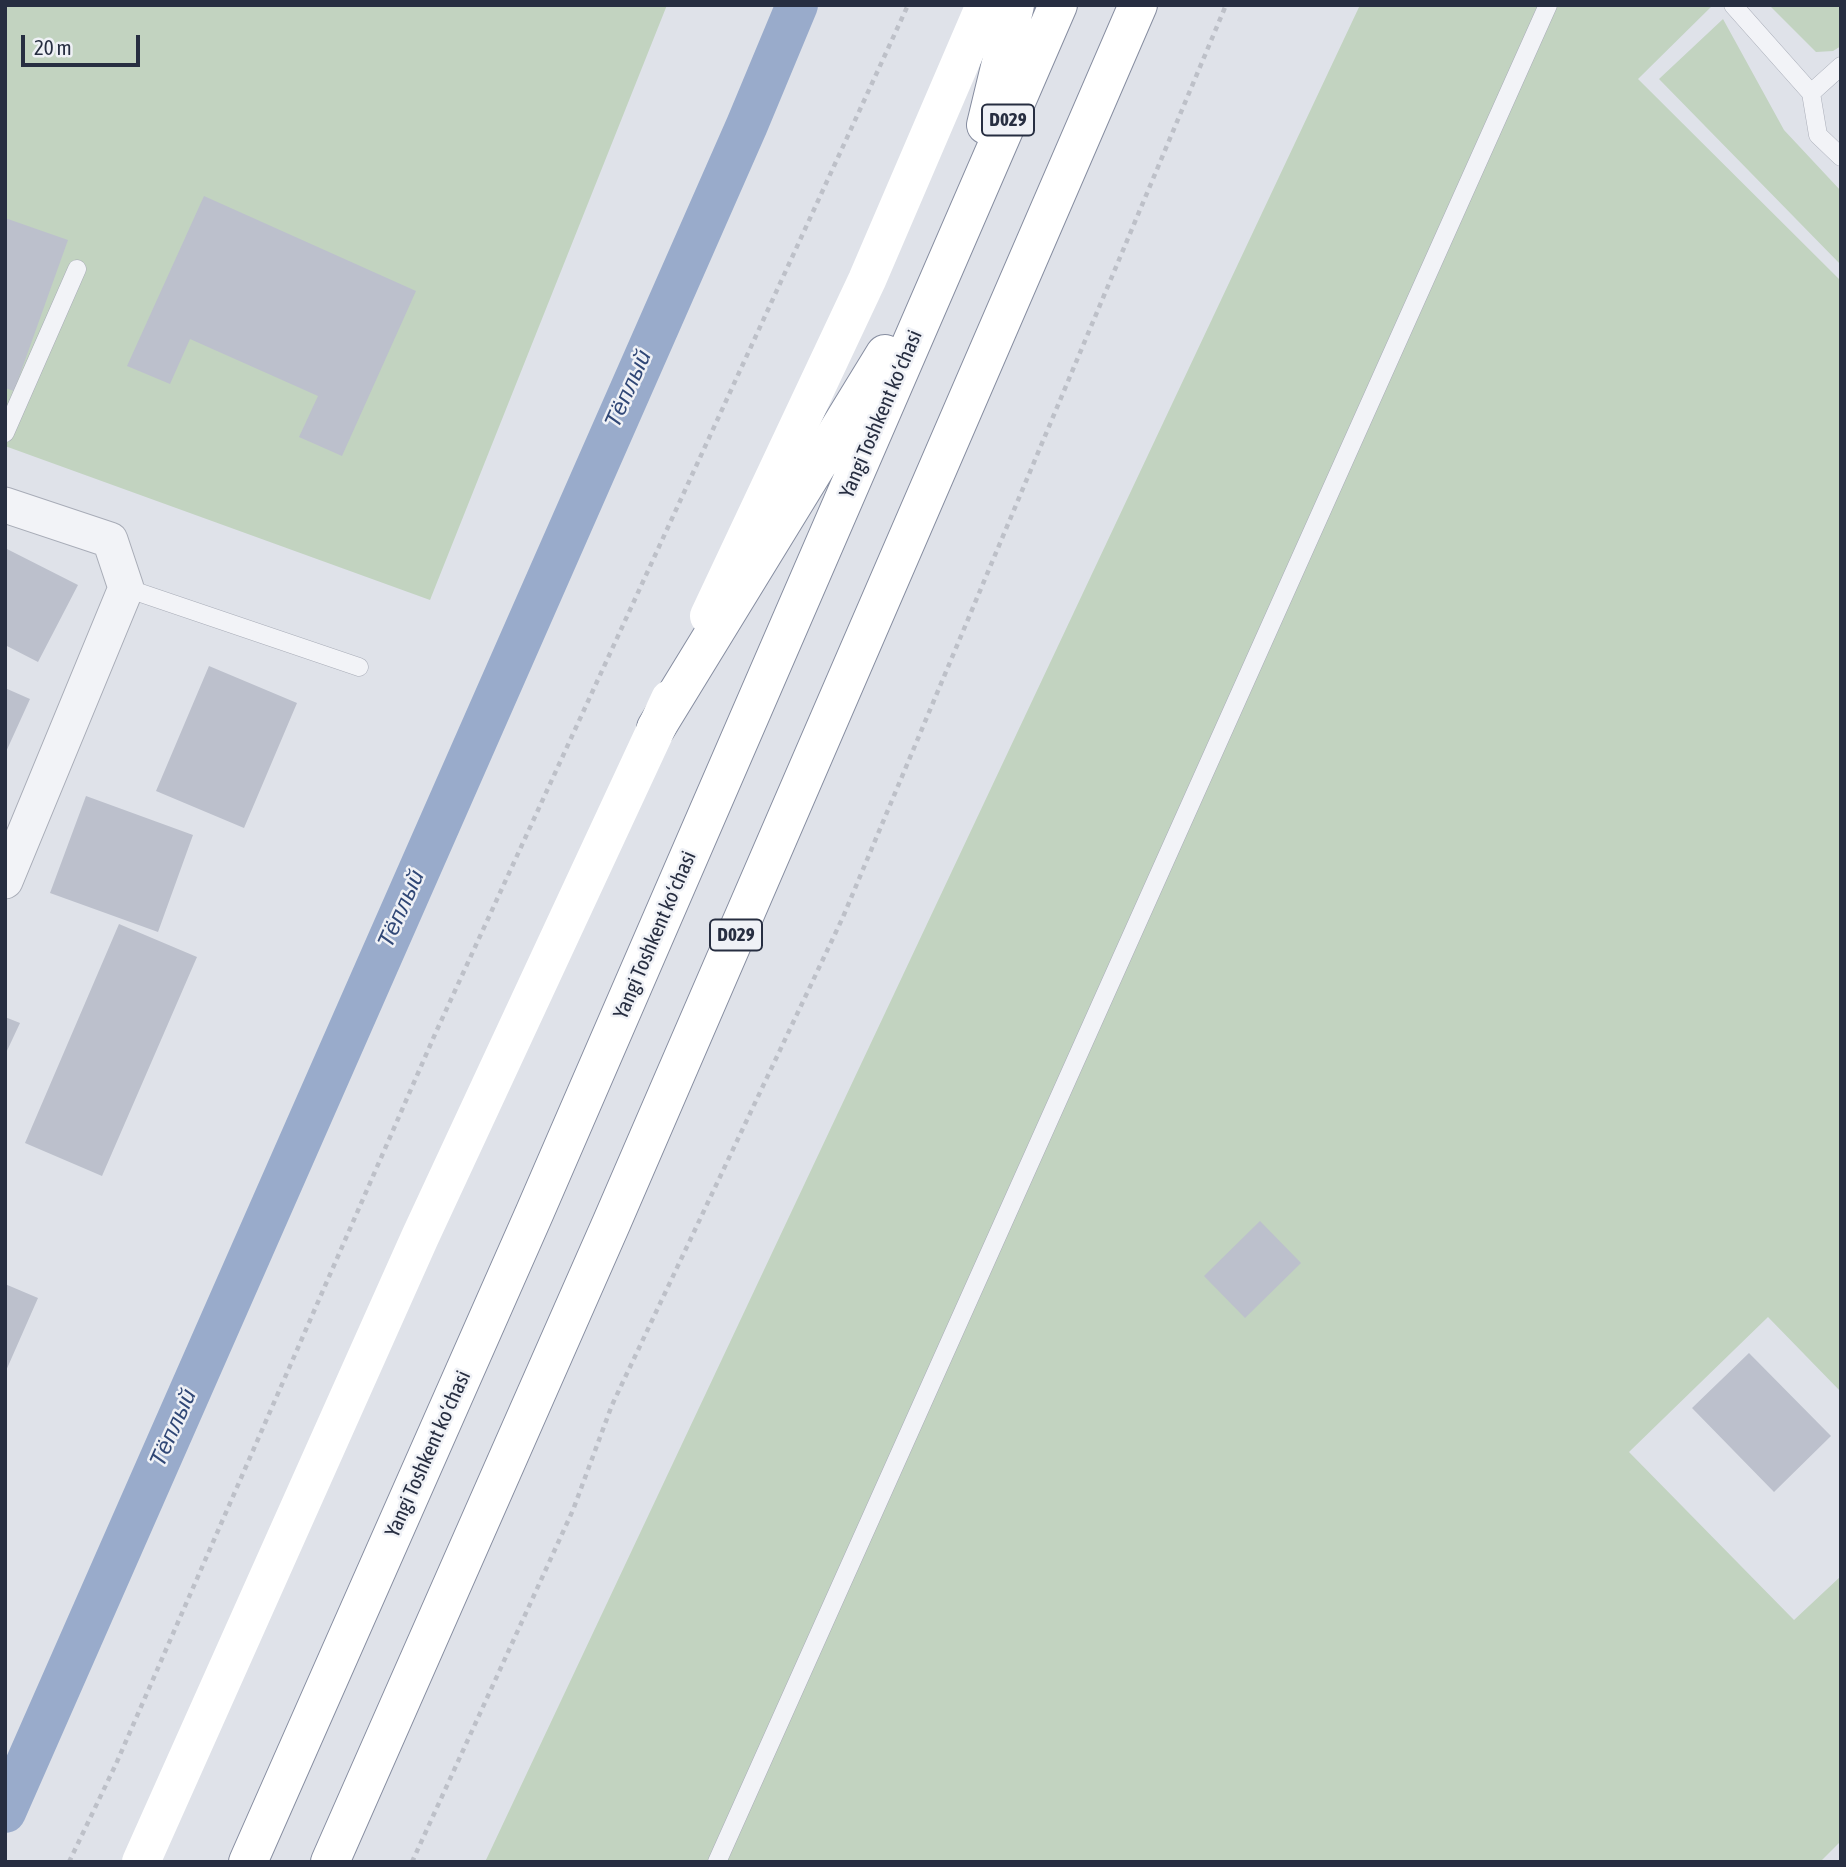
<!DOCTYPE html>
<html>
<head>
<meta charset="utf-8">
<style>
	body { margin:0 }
	#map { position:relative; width:1846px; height:1867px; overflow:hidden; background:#dfe2e9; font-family:"Asap Condensed",sans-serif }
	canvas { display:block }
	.frame { position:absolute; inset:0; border:7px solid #272e41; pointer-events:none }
	.scale { position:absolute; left:21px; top:35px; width:119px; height:32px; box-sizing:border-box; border:4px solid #272e41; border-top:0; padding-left:9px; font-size:21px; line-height:24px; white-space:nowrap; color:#272e41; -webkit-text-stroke:5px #eff1f6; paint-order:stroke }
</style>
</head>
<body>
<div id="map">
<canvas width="1846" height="1867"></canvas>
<div class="frame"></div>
<div class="scale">20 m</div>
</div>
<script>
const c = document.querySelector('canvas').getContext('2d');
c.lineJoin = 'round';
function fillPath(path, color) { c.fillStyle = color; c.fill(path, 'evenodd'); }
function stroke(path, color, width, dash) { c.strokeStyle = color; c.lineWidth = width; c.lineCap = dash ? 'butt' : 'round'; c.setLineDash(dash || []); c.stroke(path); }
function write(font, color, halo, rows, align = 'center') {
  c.font = font + ' "Asap Condensed",sans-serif'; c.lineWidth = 5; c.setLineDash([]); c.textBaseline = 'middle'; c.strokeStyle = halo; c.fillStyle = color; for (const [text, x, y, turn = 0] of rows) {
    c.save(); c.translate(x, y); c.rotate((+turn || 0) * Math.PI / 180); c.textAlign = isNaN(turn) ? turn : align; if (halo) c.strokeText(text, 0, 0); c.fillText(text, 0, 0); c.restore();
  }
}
const green = new Path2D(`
	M 5,5 L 667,5 L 430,600 L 5,446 Z
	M 1360,5 L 1713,5 L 1638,79 L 1841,281 L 1841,1392 L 1768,1317 L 1629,1452 L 1794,1620 L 1841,1576 L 1841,1841 L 1820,1862 L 485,1862 Z
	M 1769,5 L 1841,5 L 1841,46 L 1833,51 L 1816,52 Z
	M 1723,19 L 1784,130 L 1841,191 L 1841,265 L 1659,79 Z`);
const canal = new Path2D(`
	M 5,1812 L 747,125 L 797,5`);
const building = new Path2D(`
	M 204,196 L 416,291 L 342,456 L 299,437 L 318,396 L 190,339 L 170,384 L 127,366 Z
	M 5,218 L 68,240 L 14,391 L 5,388 Z
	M 5,548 L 78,585 L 38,662 L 5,645 Z
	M 209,666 L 297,703 L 244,828 L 156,791 Z
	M 5,688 L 30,699 L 5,754 Z
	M 86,796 L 193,835 L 158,932 L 50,893 Z
	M 119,924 L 197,957 L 102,1176 L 25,1143 Z
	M 5,1017 L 20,1023 L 5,1055 Z
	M 1260,1221 L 1301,1263 L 1245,1318 L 1204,1276 Z
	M 5,1284 L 38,1298 L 5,1373 Z
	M 1749,1353 L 1831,1436 L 1774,1492 L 1692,1408 Z`);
const path = new Path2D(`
	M 69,1862 L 116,1764 L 436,1032 L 908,5
	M 412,1862 L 573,1510 L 612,1405 L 843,917 L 1226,5`);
const lane = new Path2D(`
	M 1733,5 L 1811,93 L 1818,135 L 1841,157
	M 1811,93 L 1841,66
	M 5,433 L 77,269
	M 126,588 L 359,667
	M 717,1862 L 1548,5`);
const street = new Path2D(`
	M 5,505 L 110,540 L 126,588 L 5,881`);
const secondary = new Path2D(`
	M 709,616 L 867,280 L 985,5
	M 141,1862 L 420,1237 L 670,699`);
const highway = new Path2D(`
	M 986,125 L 1015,5
	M 656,728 L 885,354
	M 248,1862 L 534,1214 L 1058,5
	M 330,1862 L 611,1224 L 1138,5`);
const shields = [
	[1008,120,52],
	[736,935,52]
];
const shieldNames = [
	["D029",1008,120],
	["D029",736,935]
];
const streetNames = [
	["Yangi Toshkent ko‘chasi",881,414,-67],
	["Yangi Toshkent ko‘chasi",655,935,-67],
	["Yangi Toshkent ko‘chasi",428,1454,-66]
];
const waterNames = [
	["Тёплый",628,389,-66],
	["Тёплый",401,909,-66],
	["Тёплый",173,1428,-66]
];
fillPath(green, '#c2d3c0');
stroke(canal, '#99abcb', 42);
fillPath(building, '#bcc0cc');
stroke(lane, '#a8acb7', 19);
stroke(street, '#a8acb7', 37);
stroke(highway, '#868da0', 40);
stroke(path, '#bdc0c8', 4.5, [5, 5]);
stroke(lane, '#f2f3f7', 18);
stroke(street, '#f2f3f7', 35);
stroke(secondary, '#fff', 38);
stroke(highway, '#fff', 38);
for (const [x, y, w] of shields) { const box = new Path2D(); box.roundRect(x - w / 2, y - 15.5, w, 31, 5); c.fillStyle = '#eff1f6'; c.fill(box); stroke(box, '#272e41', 2); }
write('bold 19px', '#272e41', null, shieldNames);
write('21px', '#272e41', '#eff1f6', streetNames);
write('italic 23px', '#304776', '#eff1f6', waterNames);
</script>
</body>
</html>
